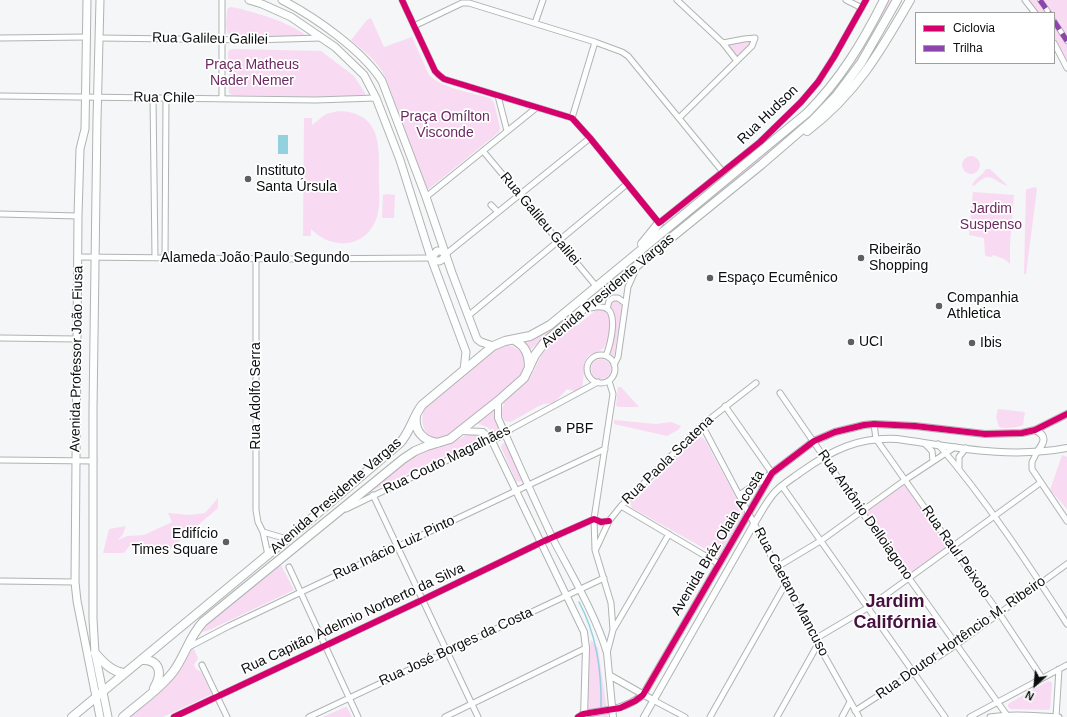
<!DOCTYPE html>
<html>
<head>
<meta charset="utf-8">
<style>
	body { margin:0 }
	#map { position:relative; width:1067px; height:717px; overflow:hidden; background:#f4f6f7; font-family:Helvetica,sans-serif }
	canvas { display:block }
	.legend { position:absolute; left:915px; top:12px; width:140px; height:52px; box-sizing:border-box; background:#fff; border:1px solid #9e9e9f; margin:0; padding:5px 7px; list-style:none; font-size:12px; color:#0c0d0e }
	.legend li { display:flex; align-items:center; gap:8px; height:20px }
	.legend b { width:20px; border:1px solid #9e9e9f }
	.north { position:absolute; left:1015px; top:665px; width:40px; height:40px; -webkit-text-stroke:3px #fff; paint-order:stroke; rotate:207deg; font-size:11px; font-weight:700; line-height:16px; text-align:center; color:#0c0d0e }
	.north::after { content:''; display:block; margin:auto; width:14px; height:18px; background:#0c0d0e; clip-path:polygon(50% 0,100% 100%,50% 72%,0 100%) }
</style>
</head>
<body>
<div id="map">
<canvas width="1067" height="717"></canvas>
<ul class="legend">
<li><b style="height:5px;background:#d6006c"></b>Ciclovia</li>
<li><b style="height:5px;background:#8e44ad"></b>Trilha</li>
</ul>
<div class="north">N</div>
</div>
<script>
const c = document.querySelector('canvas').getContext('2d');
c.lineJoin = 'round';
function fillPath(path, color) { c.fillStyle = color; c.fill(path, 'evenodd'); }
function stroke(path, color, width, dash) { c.strokeStyle = color; c.lineWidth = width; c.lineCap = dash ? 'butt' : 'round'; c.setLineDash(dash || []); c.stroke(path); }
function write(font, color, halo, rows, align = 'center') {
  c.font = font + ' Helvetica,sans-serif'; c.lineWidth = 3.5; c.setLineDash([]); c.textBaseline = 'middle'; c.strokeStyle = halo; c.fillStyle = color; for (const [text, x, y, turn = 0] of rows) {
    c.save(); c.translate(x, y); c.rotate((+turn || 0) * Math.PI / 180); c.textAlign = isNaN(turn) ? turn : align; if (halo) c.strokeText(text, 0, 0); c.fillText(text, 0, 0); c.restore();
  }
}
const green = new Path2D(`
	M 889,0 L 893,0 L 855,66 L 836,90 L 807,122 L 530,350 L 524,342 L 526,340 L 711,196 L 812,114 L 853,65 L 876,26 Z
	M 1029,0 L 1067,0 L 1067,61 L 1054,36 L 1054,13 L 1038,13 Z
	M 231,7 C 249,10 296,24 307,37 L 233,38 C 223,34 227,20 227,11 L 228,8 Z
	M 371,18 L 384,47 L 412,37 L 429,75 C 441,88 473,93 490,98 L 494,102 L 500,128 L 499,132 L 430,188 L 427,189 L 426,187 L 387,81 C 378,60 367,55 351,40 L 367,20 Z
	M 754,39 L 738,60 L 725,44 Z
	M 233,49 L 321,51 L 354,76 L 365,93 L 365,96 L 362,98 L 233,95 L 230,94 L 229,92 L 228,53 L 229,50 Z
	M 338,111 C 384,112 379,150 379,182 C 379,195 381,210 375,222 C 363,249 330,249 311,229 L 311,236 L 303,236 L 304,118 L 312,118 L 312,125 L 326,114 Z
	M962 165a9 9 0 1 1 18 0a9 9 0 1 1-18 0Z
	M 986,169 L 990,169 L 1008,186 C 992,181 991,169 974,186 L 972,185 C 975,178 982,176 986,169 Z
	M 1035,187 L 1037,189 L 1026,274 L 1024,274 L 1026,190 L 1027,189 Z
	M 973,192 L 1014,195 L 1010,245 L 1010,264 L 1004,259 L 993,255 L 991,257 L 986,256 L 985,254 L 984,238 L 969,235 Z
	M 388,194 L 395,195 L 394,218 L 382,218 L 383,195 Z
	M 615,299 L 620,301 L 622,306 L 614,357 L 611,356 L 611,353 L 615,322 C 615,315 610,309 611,302 Z
	M 600,308 C 616,315 611,335 604,348 C 600,352 594,352 589,355 C 581,362 586,379 581,390 L 574,391 L 567,389 L 554,403 L 544,404 L 537,407 L 511,422 L 505,421 L 501,415 L 504,401 L 530,378 L 542,354 L 546,349 L 569,328 L 578,325 L 596,310 Z
	M 506,345 C 517,346 527,354 525,366 C 525,370 521,375 520,378 L 453,434 C 449,435 444,438 440,438 C 423,440 418,418 426,407 L 496,348 Z
	M591 369a10 10 0 1 1 20 0a10 10 0 1 1-20 0Z
	M 618,387 L 621,387 L 639,407 L 618,407 L 616,405 Z
	M 998,409 L 1025,412 L 1023,425 C 1017,428 1006,429 999,427 L 996,417 Z
	M 493,410 L 499,430 L 498,433 L 495,434 L 487,427 L 476,423 Z
	M 614,420 L 656,424 L 671,422 L 681,426 L 678,430 L 667,436 L 614,424 Z
	M 468,434 L 480,434 L 485,437 L 367,493 L 411,457 L 422,451 L 453,442 Z
	M 701,437 L 705,440 L 739,503 L 743,507 L 745,511 L 719,555 L 716,555 L 632,508 L 630,504 L 630,501 L 638,497 L 694,440 Z
	M 504,443 L 506,444 L 523,479 L 520,482 L 516,481 L 501,447 L 502,444 Z
	M 1062,455 L 1067,457 L 1067,509 L 1050,490 Z
	M 905,480 L 952,547 L 909,578 L 861,511 Z
	M 218,498 L 218,508 L 163,555 L 146,554 L 143,544 L 131,544 L 124,553 L 103,553 L 109,529 L 126,526 L 123,534 L 118,540 L 127,536 L 144,535 L 172,522 L 168,513 L 190,515 L 205,513 Z
	M 280,563 L 294,590 L 207,631 L 201,632 L 213,618 Z
	M 591,640 L 598,648 L 608,717 L 588,717 L 587,663 Z
	M 193,647 L 198,658 L 194,665 L 196,669 L 201,672 L 212,694 L 163,717 L 129,717 L 177,674 L 187,654 Z
	M 1048,681 L 1051,682 L 1052,684 L 1050,709 L 1048,710 L 1011,709 L 1008,707 L 1008,704 Z
	M 345,707 L 347,707 L 352,717 L 323,717 Z`);
const water = new Path2D(`
	M 278,135 L 288,135 L 288,154 L 278,154 Z`);
const stream = new Path2D(`
	M 579,602 C 597,635 602,673 601,710`);
const pedestrian = new Path2D(`
	M 1040,0 L 1049,13
	M 1054,21 L 1067,41`);
const minor = new Path2D(`
	M 402,0 L 435,71 L 439,75 L 444,79 L 572,118 L 590,138 L 659,223 L 760,142 L 801,102 L 818,82 L 834,57 L 866,0
	M 677,0 L 723,43 L 737,61
	M 846,0 L 862,8
	M 1025,0 L 1035,13
	M 535,23 L 543,0
	M 414,26 L 462,3 L 469,3 L 595,42 L 622,52 L 628,56 L 723,172
	M 0,38 L 87,37
	M 99,38 L 251,40 L 321,38
	M 1054,43 L 1067,68
	M 0,96 L 316,100 L 376,98
	M 498,96 L 507,131
	M 153,97 L 155,257
	M 222,98 L 222,0
	M 572,118 L 595,42
	M 679,118 L 752,46 L 755,38 L 744,39 L 723,43
	M 483,151 L 596,286
	M 426,197 L 536,108
	M 491,205 L 498,212
	M 0,214 L 78,216
	M 446,254 L 590,138
	M 78,257 L 289,259 L 431,258
	M 165,257 L 166,98
	M 256,258 L 256,510 L 258,522 L 263,532 L 268,555
	M 585,309 C 590,309 596,306 601,307 C 621,307 610,345 606,356
	M 607,309 L 609,301 L 613,298 L 618,298 L 625,303
	M 468,316 L 627,184
	M 0,338 L 77,339
	M587 369a14 14 0 1 1 28 0a14 14 0 1 1-28 0Z
	M 614,365 L 618,357 L 628,287 L 636,269
	M 609,381 L 613,394 L 594,519 L 595,550 L 611,603 L 613,630
	M 780,393 L 861,511 L 1006,714
	M 725,406 L 772,473
	M 874,424 L 876,439 L 999,613 L 1042,678
	M 702,425 L 815,639 L 859,717
	M 924,443 L 932,451 L 933,461
	M 938,444 C 986,500 1027,562 1067,624
	M 1037,452 L 1032,462 L 1032,469 L 1067,521
	M 0,460 L 94,461
	M 959,468 L 959,457 L 966,448
	M 782,486 L 945,717
	M 373,495 L 478,717
	M 621,506 L 719,564
	M 346,509 L 485,442 C 495,440 503,436 511,429 L 598,382
	M 263,532 L 287,539
	M 596,549 L 609,521 L 621,506 L 702,425 L 756,383
	M 289,567 L 358,717
	M 777,567 L 822,540 L 905,480 L 955,447
	M 0,581 L 75,582
	M 815,639 L 869,607 L 1040,483
	M 187,648 L 229,626 L 605,449
	M 607,653 L 613,630 L 669,534
	M 202,665 L 227,717
	M 653,700 L 685,717
	M 855,711 L 956,645 L 1067,564
	M 174,717 L 422,600 L 542,542 L 594,519 L 601,522 L 609,521
	M 309,717 L 604,578
	M 445,717 L 586,648
	M 578,717 L 583,714
	M 710,717 L 786,583
	M 777,717 L 818,644
	M 842,717 L 850,702
	M 970,717 L 1067,665
	M 990,717 C 1015,713 1034,716 1059,717
	M 1056,717 L 1059,669`);
const tertiary = new Path2D(`
	M 498,401 L 498,418 C 517,460 535,502 555,543 C 573,577 596,616 607,653 L 613,717
	M 1035,430 C 1048,436 1044,443 1037,452
	M 461,431 L 483,432 L 492,441 L 584,632 L 586,648 L 584,717
	M 740,495 L 771,474
	M 609,675 L 653,700
	M 583,714 C 607,710 624,710 643,695 L 772,473 L 814,441 L 835,432 L 864,425 L 874,424 L 915,426 L 985,434 L 1022,433 L 1035,430 L 1067,414
	M 644,717 L 754,524 C 761,513 767,500 776,491 C 783,484 793,478 801,472 C 832,450 858,437 897,439 C 955,447 1008,459 1067,448`);
const secondary = new Path2D(`
	M 87,0 L 85,129 L 80,149 L 78,216 L 75,582 L 77,601 L 100,717
	M 100,0 L 97,120 L 93,409 L 93,619 L 95,653 L 108,717
	M 249,0 L 262,4 L 291,17 L 335,47 L 364,75 L 376,98 L 400,160 L 431,258 L 466,352 L 464,370
	M 282,0 C 315,17 362,50 382,81 L 426,197 L 452,273 L 477,339 L 481,342 L 493,346
	M 437,251 L 441,251 L 446,254 C 442,262 438,263 431,258 Z`);
const primary = new Path2D(`
	M 807,131 C 856,94 880,52 910,0
	M 642,244 L 659,223
	M 514,340 C 526,346 529,355 529,368
	M 416,416 C 414,431 423,440 437,443
	M 95,653 C 103,662 112,672 124,673
	M 141,660 C 160,659 163,673 154,688
	M 72,717 L 305,524 L 400,443 C 410,432 413,417 422,405 L 493,346 L 505,341 L 530,336 L 550,325 L 807,113 C 840,80 863,42 884,0
	M 123,717 C 139,703 160,689 173,672 C 185,656 189,637 203,622 L 403,459 L 415,451 L 427,446 L 450,439 L 498,401 L 524,378 L 535,355 L 544,343 L 582,310 L 762,164 L 813,120 L 837,95 L 861,63 L 897,0`);
const quiet = new Path2D(`
	M 1040,0 L 1049,13
	M 1054,21 L 1067,41`);
const cycleway = new Path2D(`
	M 402,0 L 435,71 L 439,75 L 444,79 L 572,118 L 590,138 L 659,223 L 760,142 L 801,102 L 818,82 L 834,57 L 866,0
	M 174,717 L 422,600 L 542,542 L 594,519 L 601,522 L 609,521
	M 578,717 L 583,714 L 620,708 L 635,701 L 643,695 L 772,473 L 814,441 L 835,432 L 864,425 L 874,424 L 915,426 L 985,434 L 1022,433 L 1035,430 L 1067,414`);
const markers = [
	[248,179,4,"#5d5f60"],
	[861,258,4,"#5d5f60"],
	[710,278,4,"#5d5f60"],
	[939,306,4,"#5d5f60"],
	[851,342,4,"#5d5f60"],
	[972,343,4,"#5d5f60"],
	[558,429,4,"#5d5f60"],
	[226,542,4,"#5d5f60"]
];
const streetNames = [
	["Rua Galileu Galilei",210,39,1],
	["Rua Chile",164,98,1],
	["Rua Hudson",768,115,-44],
	["Rua Galileu Galilei",540,219,50],
	["Alameda João Paulo Segundo",255,258],
	["Avenida Presidente Vargas",608,291,-40],
	["Avenida Professor João Fiusa",77,359,-89],
	["Rua Adolfo Serra",256,396,-90],
	["Rua Couto Magalhães",447,460,-26],
	["Rua Paola Scatena",668,460,-44],
	["Avenida Presidente Vargas",336,496,-41],
	["Rua Antônio Delloiagono",865,515,55],
	["Avenida Bráz Olaia Acosta",718,543,-59],
	["Rua Inácio Luiz Pinto",394,548,-25],
	["Rua Raul Peixoto",956,552,55],
	["Rua Caetano Mancuso",791,592,62],
	["Rua Capitão Adelmio Norberto da Silva",353,619,-25],
	["Rua Doutor Hortêncio M. Ribeiro",961,638,-35],
	["Rua José Borges da Costa",456,647,-25]
];
const parkNames = [
	["Praça Matheus",252,65],
	["Nader Nemer",252,81],
	["Praça Omílton",445,117],
	["Visconde",445,133],
	["Jardim",991,209],
	["Suspenso",991,225]
];
const poiNames = [
	["Instituto",256,171],
	["Santa Úrsula",256,187],
	["Ribeirão",869,250],
	["Shopping",869,266],
	["Espaço Ecumênico",718,278],
	["Companhia",947,298],
	["Athletica",947,314],
	["UCI",859,342],
	["Ibis",980,343],
	["PBF",566,429],
	["Edifício",218,534,"right"],
	["Times Square",218,550,"right"]
];
const districtNames = [
	["Jardim",895,602],
	["Califórnia",895,623]
];
fillPath(green, '#f8dbf2');
fillPath(water, '#93d1df');
stroke(stream, '#93d1df', 1.5);
stroke(pedestrian, '#b1b3b3', 6);
stroke(minor, '#b1b3b3', 7);
stroke(tertiary, '#b1b3b3', 8);
stroke(secondary, '#b1b3b3', 9);
stroke(primary, '#b1b3b3', 10);
stroke(pedestrian, '#fdfefe', 4);
stroke(minor, '#fdfefe', 5);
stroke(tertiary, '#fdfefe', 6);
stroke(secondary, '#fdfefe', 7);
stroke(primary, '#fdfefe', 8);
stroke(quiet, '#8e44ad', 5, [10, 5]);
stroke(cycleway, '#d6006c', 6);
for (const [x, y, r, color] of markers) { const dot = new Path2D(); dot.arc(x, y, r, 0, 2 * Math.PI); c.fillStyle = color; c.fill(dot); stroke(dot, '#fff', 1.5); }
write('14px', '#0c0d0e', '#fff', streetNames);
write('14px', '#6c2960', '#fff', parkNames);
write('14px', '#0c0d0e', '#fff', poiNames, 'left');
write('bold 18px', '#46113e', '#fff', districtNames);
</script>
</body>
</html>
